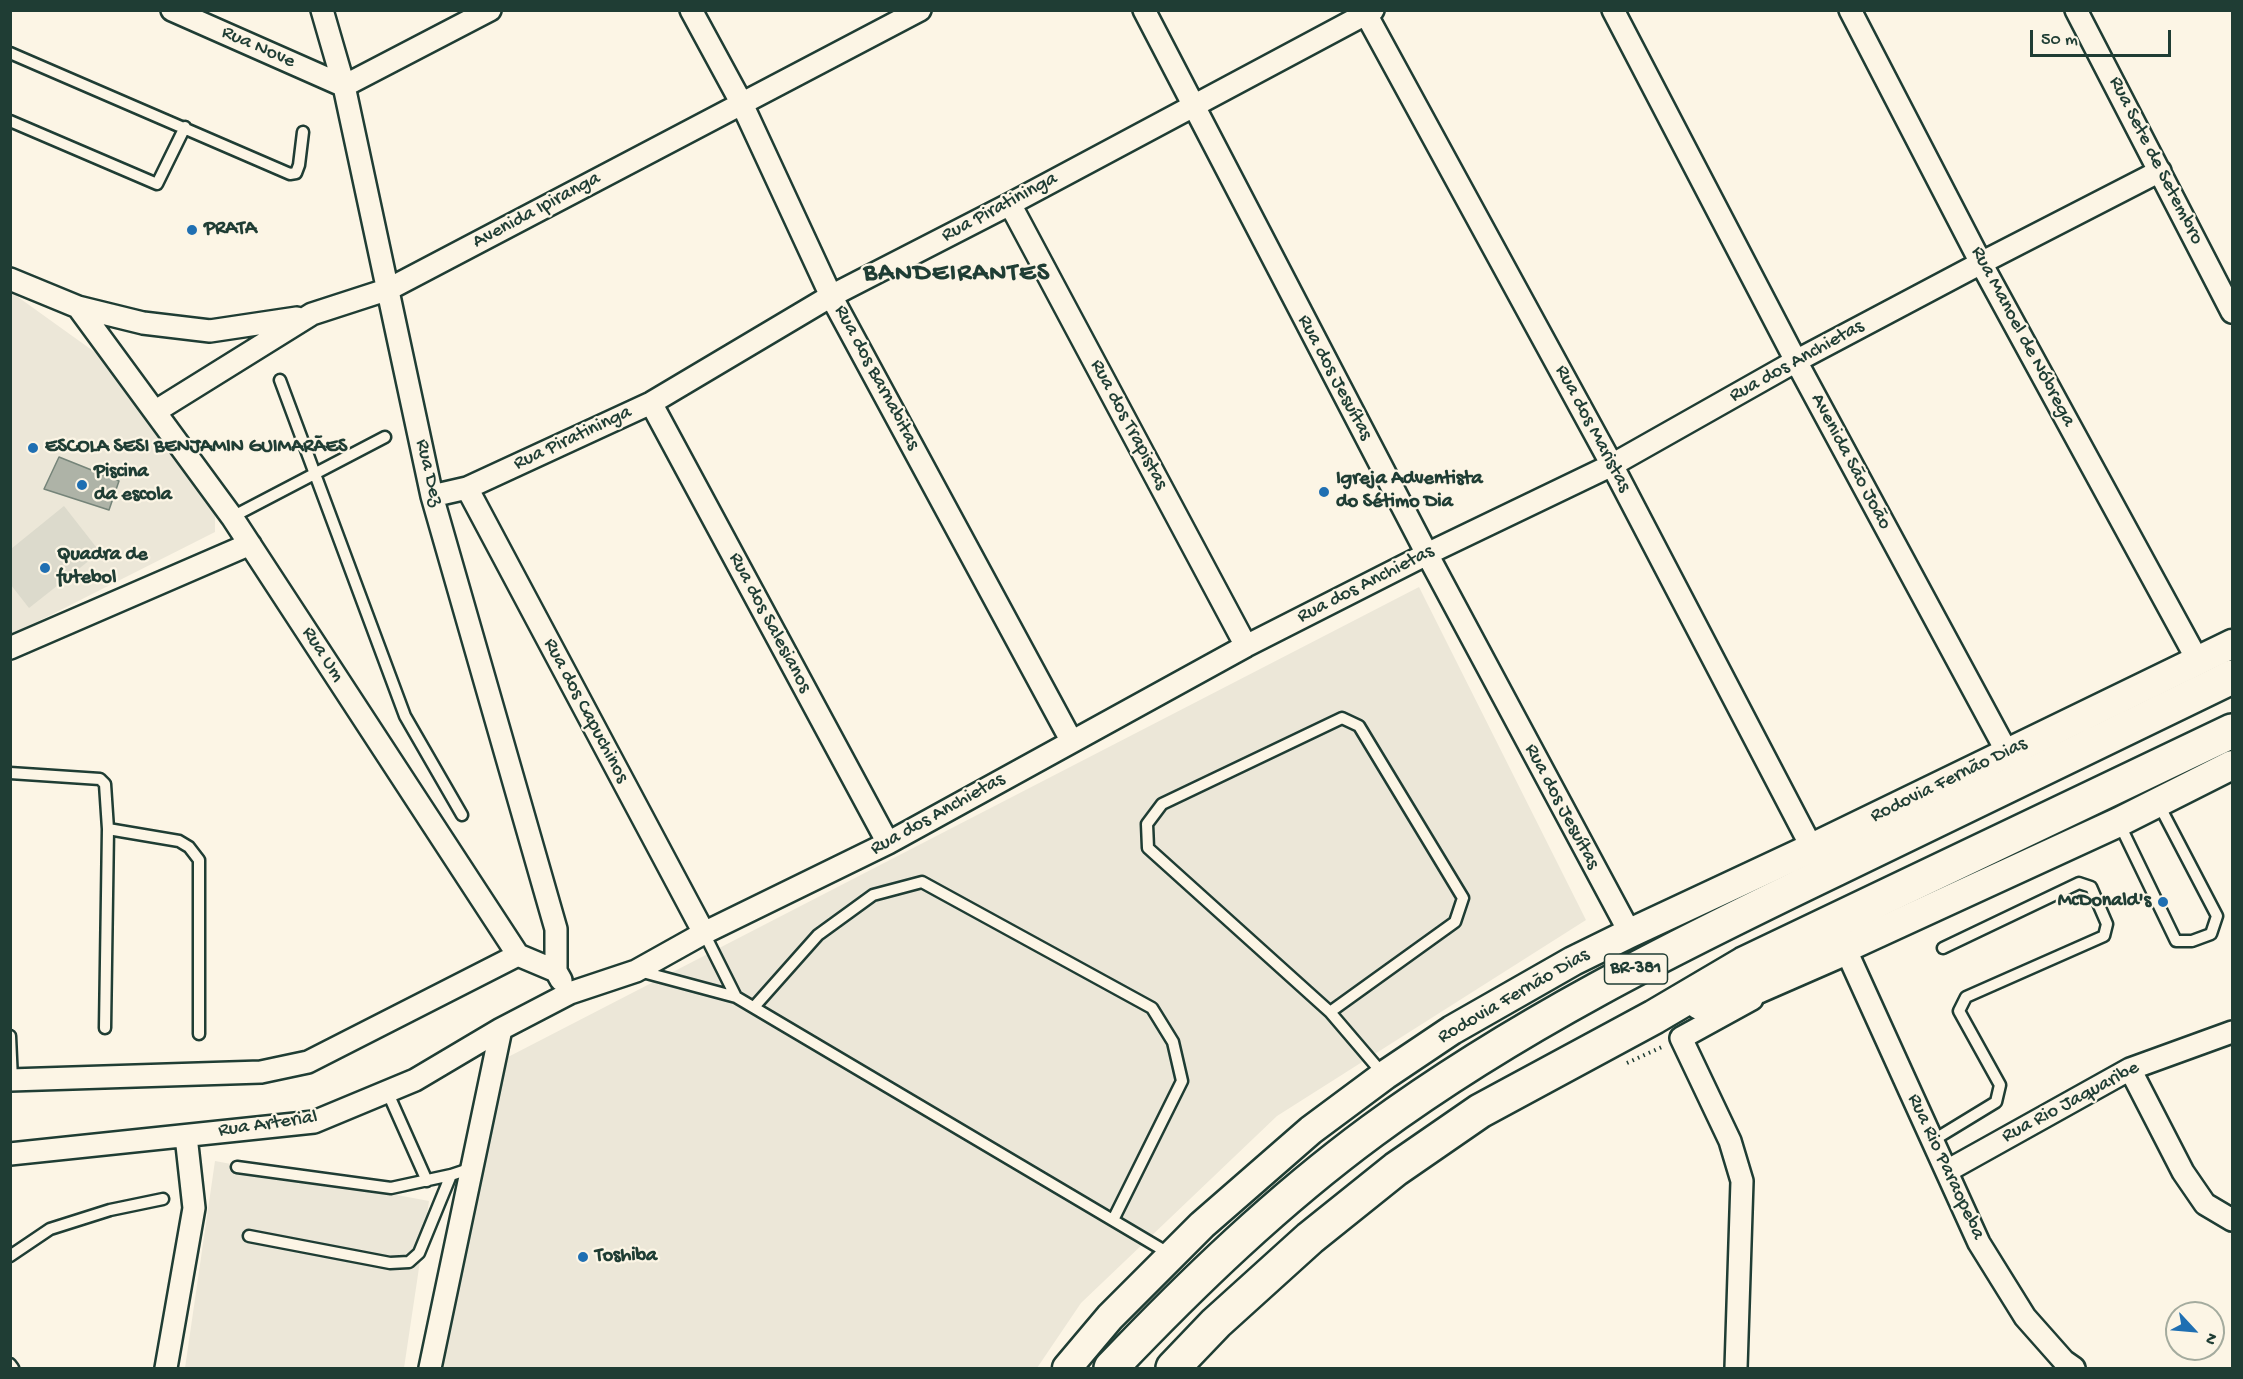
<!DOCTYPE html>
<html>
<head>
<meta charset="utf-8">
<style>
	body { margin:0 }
	#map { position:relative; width:2243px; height:1379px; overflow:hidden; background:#fcf5e5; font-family:"Gochi Hand",sans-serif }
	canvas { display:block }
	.frame { position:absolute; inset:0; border:12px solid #1f3d34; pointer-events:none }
	.north { position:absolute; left:2165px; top:1301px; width:60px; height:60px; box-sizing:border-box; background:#fcf5e5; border:2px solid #a4ab9e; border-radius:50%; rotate:116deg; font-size:16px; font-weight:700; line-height:24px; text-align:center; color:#1f3d34 }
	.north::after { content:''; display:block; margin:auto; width:21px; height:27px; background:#1f6fb2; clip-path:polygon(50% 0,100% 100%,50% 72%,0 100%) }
	.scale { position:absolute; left:2030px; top:30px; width:141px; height:27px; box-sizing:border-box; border:3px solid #1f3d34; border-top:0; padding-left:8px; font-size:18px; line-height:21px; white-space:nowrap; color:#1f3d34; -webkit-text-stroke:4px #fcf5e5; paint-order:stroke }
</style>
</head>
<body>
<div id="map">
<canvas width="2243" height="1379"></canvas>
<div class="frame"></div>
<div class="north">N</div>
<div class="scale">50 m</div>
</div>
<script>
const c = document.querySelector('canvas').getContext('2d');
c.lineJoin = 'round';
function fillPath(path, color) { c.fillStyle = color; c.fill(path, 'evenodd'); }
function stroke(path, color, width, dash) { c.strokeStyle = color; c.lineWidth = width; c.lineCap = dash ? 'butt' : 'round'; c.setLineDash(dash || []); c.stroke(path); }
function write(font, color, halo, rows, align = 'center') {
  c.font = font + ' "Gochi Hand",sans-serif'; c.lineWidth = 4.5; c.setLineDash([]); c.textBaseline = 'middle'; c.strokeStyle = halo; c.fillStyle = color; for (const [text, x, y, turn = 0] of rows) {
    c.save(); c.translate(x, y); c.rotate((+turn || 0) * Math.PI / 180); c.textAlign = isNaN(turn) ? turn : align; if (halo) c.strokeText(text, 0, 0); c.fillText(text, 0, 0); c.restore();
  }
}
const built = new Path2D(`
	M 11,292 L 96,353 L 215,512 L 215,532 L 11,635 Z
	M 1419,587 L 1586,920 L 1277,1116 L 1081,1303 L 1037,1368 L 441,1368 L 508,1057 Z
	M 215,1161 L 429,1201 L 404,1368 L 185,1368 Z`);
const green = new Path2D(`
	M 64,506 L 100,552 L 29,608 L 11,585 L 11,549 Z`);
const water = new Path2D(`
	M 59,457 L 119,481 L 109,510 L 44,489 Z`);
const path = new Path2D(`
	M 1627,1063 L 1664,1046`);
const lane = new Path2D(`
	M 10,53 L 290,174 L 296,173 L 299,165 L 303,132
	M 10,121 L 157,184 L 185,127
	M 280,380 L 405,716 L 462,815
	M 232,517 L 385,437
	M 10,773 L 100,779 L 105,784 L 108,829 L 105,1028
	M 2119,823 L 2176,941 L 2192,941 L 2211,934 L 2217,916 L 2158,803
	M 108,829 L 179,841 L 189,847 L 199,860 L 199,1034
	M 704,933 L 736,997
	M 639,971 L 736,997 L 1170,1254
	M 754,1007 L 818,935 L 873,895 L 922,882 L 1152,1008 L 1173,1042 L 1182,1081 L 1113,1220
	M 1330,1012 L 1455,922 L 1463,898 L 1359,726 L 1342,718 L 1162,804 L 1147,824 L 1148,848 L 1330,1012 L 1383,1074
	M 10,1036 L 12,1080
	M 387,1091 L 427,1181
	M 1932,1141 L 1996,1102 L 2000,1085 L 1959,1011 L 1966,997 L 2104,936 L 2107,924 L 2091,887 L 2079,883 L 1943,948
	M 237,1167 L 391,1188 L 451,1175
	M 249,1236 L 390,1263 L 409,1262 L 419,1253 L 451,1175 L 472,1168
	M 10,1256 L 50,1229 L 110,1210 L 163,1199
	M 10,1364 L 13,1368`);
const street = new Path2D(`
	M 172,10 L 344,86 L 490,10
	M 322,10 L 344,86 L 432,496 L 556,929 L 556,971
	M 691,10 L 742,104 L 831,296 L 1071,740
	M 1144,10 L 1427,554 L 1630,933
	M 1613,10 L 1796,361 L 2007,752
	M 1850,10 L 1981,263 L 2198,661
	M 2076,10 L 2232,312
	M 1366,14 L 1612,465 L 1812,848
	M 1010,204 L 1246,646
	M 10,279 L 78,307 L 232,517 L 518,955 L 556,971 L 561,980
	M 78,307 L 143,323 L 210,331 L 297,318
	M 651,403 L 888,843
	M 156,411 L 312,314 L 389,289 L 920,10
	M 467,488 L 704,933
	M 432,496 L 467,488 L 651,403 L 831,296 L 1010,204 L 1373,10
	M 10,648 L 250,544
	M 1834,954 L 1845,948 L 1979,1243 L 2025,1317 L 2064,1361 L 2074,1368
	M 2130,1069 L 2183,1172 L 2205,1204 L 2232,1220
	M 10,1080 L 261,1072 L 308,1062 L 518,955
	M 10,1154 L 314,1122 L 415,1080 L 501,1029 L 570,993 L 636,971 L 704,933 L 888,843 L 1246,646 L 1427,554 L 1612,465 L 1796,361 L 1981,263 L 2160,171
	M 1947,1171 L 2130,1069 L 2232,1032
	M 166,1368 L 194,1208 L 186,1136
	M 430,1368 L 501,1029
	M 1736,1368 L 1742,1181 L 1730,1141 L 1681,1038 L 1752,999`);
const secondary = new Path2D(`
	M 1845,948 L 2119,822 L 2232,765
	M 1067,1368 L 1110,1317 L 1202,1225 L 1311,1130 L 1385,1075 L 1452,1030 L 1573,961 L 1630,933 L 1812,848 L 2232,644`);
const highway = new Path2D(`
	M 1701,1003 L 1758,986 L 1845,948
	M 1111,1368 C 1192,1283 1277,1201 1372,1131 C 1516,1025 1676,946 1836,869 C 1968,805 2100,741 2232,677
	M 1173,1368 L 1216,1323 L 1310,1238 L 1396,1169 L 1480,1111 L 1654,1017 L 1744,964 L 2232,731`);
const markers = [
	[192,230,6,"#1f6fb2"],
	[33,448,6,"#1f6fb2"],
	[82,485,6,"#1f6fb2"],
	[1324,492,6,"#1f6fb2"],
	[45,568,6,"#1f6fb2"],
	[2163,902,6,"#1f6fb2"],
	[583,1257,6,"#1f6fb2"]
];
const shields = [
	[1636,969,63]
];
const shieldNames = [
	["BR-381",1636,969]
];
const streetNames = [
	["Rua Nove",258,48,24],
	["Rua Sete de Setembro",2155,161,63],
	["Rua Piratininga",1000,208,-28],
	["Avenida Ipiranga",537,211,-28],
	["Rua Manoel de Nóbrega",2022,337,62],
	["Rua dos Anchietas",1797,362,-29],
	["Rua dos Barnabitas",876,378,62],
	["Rua dos Jesuítas",1334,378,62],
	["Rua dos Trapistas",1128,425,62],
	["Rua dos Maristas",1592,429,62],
	["Rua Piratininga",573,439,-25],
	["Avenida São João",1850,462,62],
	["Rua Dez",428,473,77],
	["Rua dos Anchietas",1366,585,-27],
	["Rua dos Salesianos",769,623,62],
	["Rua Um",322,655,57],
	["Rua dos Capuchinos",585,711,62],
	["Rodovia Fernão Dias",1949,781,-26],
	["Rua dos Jesuítas",1561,807,62],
	["Rua dos Anchietas",938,815,-29],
	["Rodovia Fernão Dias",1514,997,-30],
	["Rua Rio Jaquaribe",2071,1103,-28],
	["Rua Arterial",268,1125,-8],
	["Rua Rio Paraopeba",1945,1167,65]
];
const poiNames = [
	["PRATA",204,230],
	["ESCOLA SESI BENJAMIN GUIMARÃES",45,448],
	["Piscina",94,473],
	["da escola",94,496],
	["Igreja Adventista",1336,480],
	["do Sétimo Dia",1336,503],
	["Quadra de",57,556],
	["futebol",57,579],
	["McDonald's",2151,902,"right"],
	["Toshiba",595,1257]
];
const districtNames = [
	["BANDEIRANTES",957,275]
];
fillPath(built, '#ece7d8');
fillPath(green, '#dcdacc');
fillPath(water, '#aeb3a7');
stroke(water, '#758479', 1.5);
stroke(lane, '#1f3d34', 15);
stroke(street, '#1f3d34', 26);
stroke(secondary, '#1f3d34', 33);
stroke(highway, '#1f3d34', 38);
stroke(path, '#1f3d34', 4, [1.5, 4.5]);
stroke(lane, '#fcf5e5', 10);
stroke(street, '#fcf5e5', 21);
stroke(secondary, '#fcf5e5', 28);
stroke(highway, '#fcf5e5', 33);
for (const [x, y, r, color] of markers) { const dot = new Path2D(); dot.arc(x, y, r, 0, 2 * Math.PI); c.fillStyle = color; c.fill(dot); stroke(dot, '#fcf5e5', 2); }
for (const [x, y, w] of shields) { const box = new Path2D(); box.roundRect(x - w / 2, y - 15, w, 30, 4.5); c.fillStyle = '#fcf5e5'; c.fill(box); stroke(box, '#1f3d34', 1.5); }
write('bold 18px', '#1f3d34', null, shieldNames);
write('20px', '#1f3d34', '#fcf5e5', streetNames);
write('bold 20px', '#1f3d34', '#fcf5e5', poiNames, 'left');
c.letterSpacing = '1.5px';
write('bold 26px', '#1f3d34', '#fcf5e5', districtNames);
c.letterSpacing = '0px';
</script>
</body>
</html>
